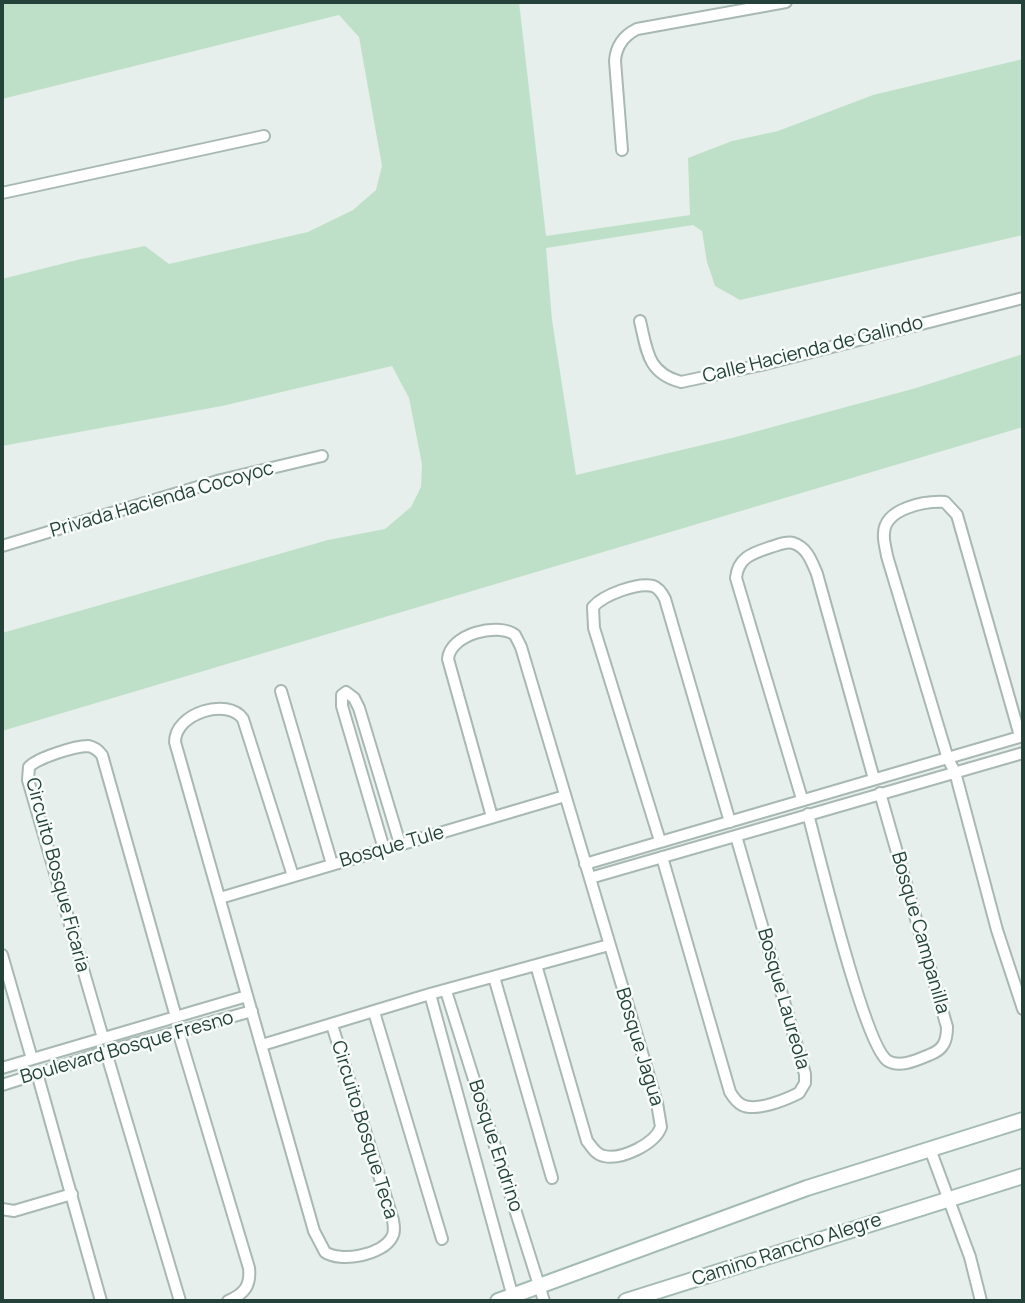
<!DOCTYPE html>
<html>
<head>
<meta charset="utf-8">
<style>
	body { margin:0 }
	#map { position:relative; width:1025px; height:1303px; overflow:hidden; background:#e6efeb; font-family:Manrope,sans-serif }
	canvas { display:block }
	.frame { position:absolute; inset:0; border:4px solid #24423a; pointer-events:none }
</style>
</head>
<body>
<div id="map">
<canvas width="1025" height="1303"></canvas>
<div class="frame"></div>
</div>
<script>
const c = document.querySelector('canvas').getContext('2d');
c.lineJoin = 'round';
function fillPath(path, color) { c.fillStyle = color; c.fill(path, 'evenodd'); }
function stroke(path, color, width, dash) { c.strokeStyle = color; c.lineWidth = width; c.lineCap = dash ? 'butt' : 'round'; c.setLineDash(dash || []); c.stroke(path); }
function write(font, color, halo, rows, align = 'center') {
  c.font = font + ' Manrope,sans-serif'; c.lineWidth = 5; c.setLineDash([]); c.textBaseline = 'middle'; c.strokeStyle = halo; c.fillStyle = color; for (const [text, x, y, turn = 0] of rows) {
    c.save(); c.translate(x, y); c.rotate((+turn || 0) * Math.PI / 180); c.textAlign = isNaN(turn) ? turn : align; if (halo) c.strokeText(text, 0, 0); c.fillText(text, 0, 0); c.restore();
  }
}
const green = new Path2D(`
	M 2,2 L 519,2 L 546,236 L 690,215 L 688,158 L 732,141 L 778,131 L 873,95 L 1023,59 L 1023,235 L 740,300 L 715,286 L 707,262 L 702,231 L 693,225 L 546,248 L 552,320 L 576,475 L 732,438 L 916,388 L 1023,354 L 1023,427 L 2,731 L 2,633 L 328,540 L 385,529 L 411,507 L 421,487 L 422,464 L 409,398 L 392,366 L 222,406 L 2,446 L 2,279 L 81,259 L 145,246 L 169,264 L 308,232 L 353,210 L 376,190 L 382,166 L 359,37 L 339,15 L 2,99 Z`);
const street = new Path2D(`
	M 622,150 L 615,61 C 616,46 623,36 637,29 L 786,2
	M 2,193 L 264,136
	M 640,321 C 647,350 647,373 681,382 L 761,365 L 1023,298
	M 2,546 L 221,480 L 322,456
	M 281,691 L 332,864
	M 1020,736 L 957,515 L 945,502 C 925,501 885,508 884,533 C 883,540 886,549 887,556 L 948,759 L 955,772 L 997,930 L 1023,1009
	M 802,799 L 736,578 C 738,557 753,553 771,547 C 778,545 786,541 793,543 C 807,547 812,562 817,574 L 874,779
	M 808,814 C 818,851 865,1048 888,1061 C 900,1068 917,1060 929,1055 C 943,1050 947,1042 947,1027 L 880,793
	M 492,817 L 448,659 C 450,634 498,622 515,635 L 521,647 L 657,1103 L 661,1127 C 655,1144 622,1160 604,1156 C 596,1155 592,1147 587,1141 L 536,965
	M 660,841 L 594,628 L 593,607 C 603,595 638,582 653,586 C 659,588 662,593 665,599 L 730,822
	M 384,849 L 342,706 L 342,695 L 346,692 L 354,698 L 359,708 L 400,844
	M 662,857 L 730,1092 C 733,1097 736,1102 742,1105 C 756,1112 785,1100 799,1093 L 805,1083 L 805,1074 L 736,836
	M 585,864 L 1023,736
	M 293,876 L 243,719 C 228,697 175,713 175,742 L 314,1231 L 325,1252 C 340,1263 383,1255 392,1237 C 395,1232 394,1226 393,1220 L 332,1025
	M 590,878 L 1023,753
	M 220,898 L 565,796
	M 2,955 L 32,1059
	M 494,977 L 552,1178
	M 446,991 L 544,1301
	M 430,994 L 514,1301
	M 374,1012 L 442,1239
	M 178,1031 L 249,1268 C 251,1286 244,1294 228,1301
	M 103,1038 L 28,780 L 29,767 C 37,758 75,746 88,746 C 94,747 98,750 102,755 L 176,1017
	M 262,1045 L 430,994 L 609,945
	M 106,1052 L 180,1301
	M 2,1068 L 247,996
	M 37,1073 L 101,1301
	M 2,1085 L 106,1052 L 252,1011
	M 930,1149 L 970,1257 L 981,1301
	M 2,1209 L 14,1211 L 72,1194`);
const secondary = new Path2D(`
	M 498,1301 L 807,1188 L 1023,1120
	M 626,1301 L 1023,1176`);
const streetNames = [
	["Calle Hacienda de Galindo",813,350,-14],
	["Privada Hacienda Cocoyoc",162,500,-16],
	["Bosque Tule",392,847,-16],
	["Circuito Bosque Ficaria",57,875,75],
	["Bosque Campanilla",920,933,74],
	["Bosque Laureola",783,999,74],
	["Bosque Jagua",639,1047,73],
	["Boulevard Bosque Fresno",127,1048,-16],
	["Circuito Bosque Teca",364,1130,73],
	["Bosque Endrino",495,1146,72],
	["Camino Rancho Alegre",787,1250,-18]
];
fillPath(green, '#bfe0c8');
stroke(street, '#a8b8b2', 14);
stroke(secondary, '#a4bbb3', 18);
stroke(street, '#fff', 10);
stroke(secondary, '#fff', 14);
write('19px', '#24423a', '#f7fbf9', streetNames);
</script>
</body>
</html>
